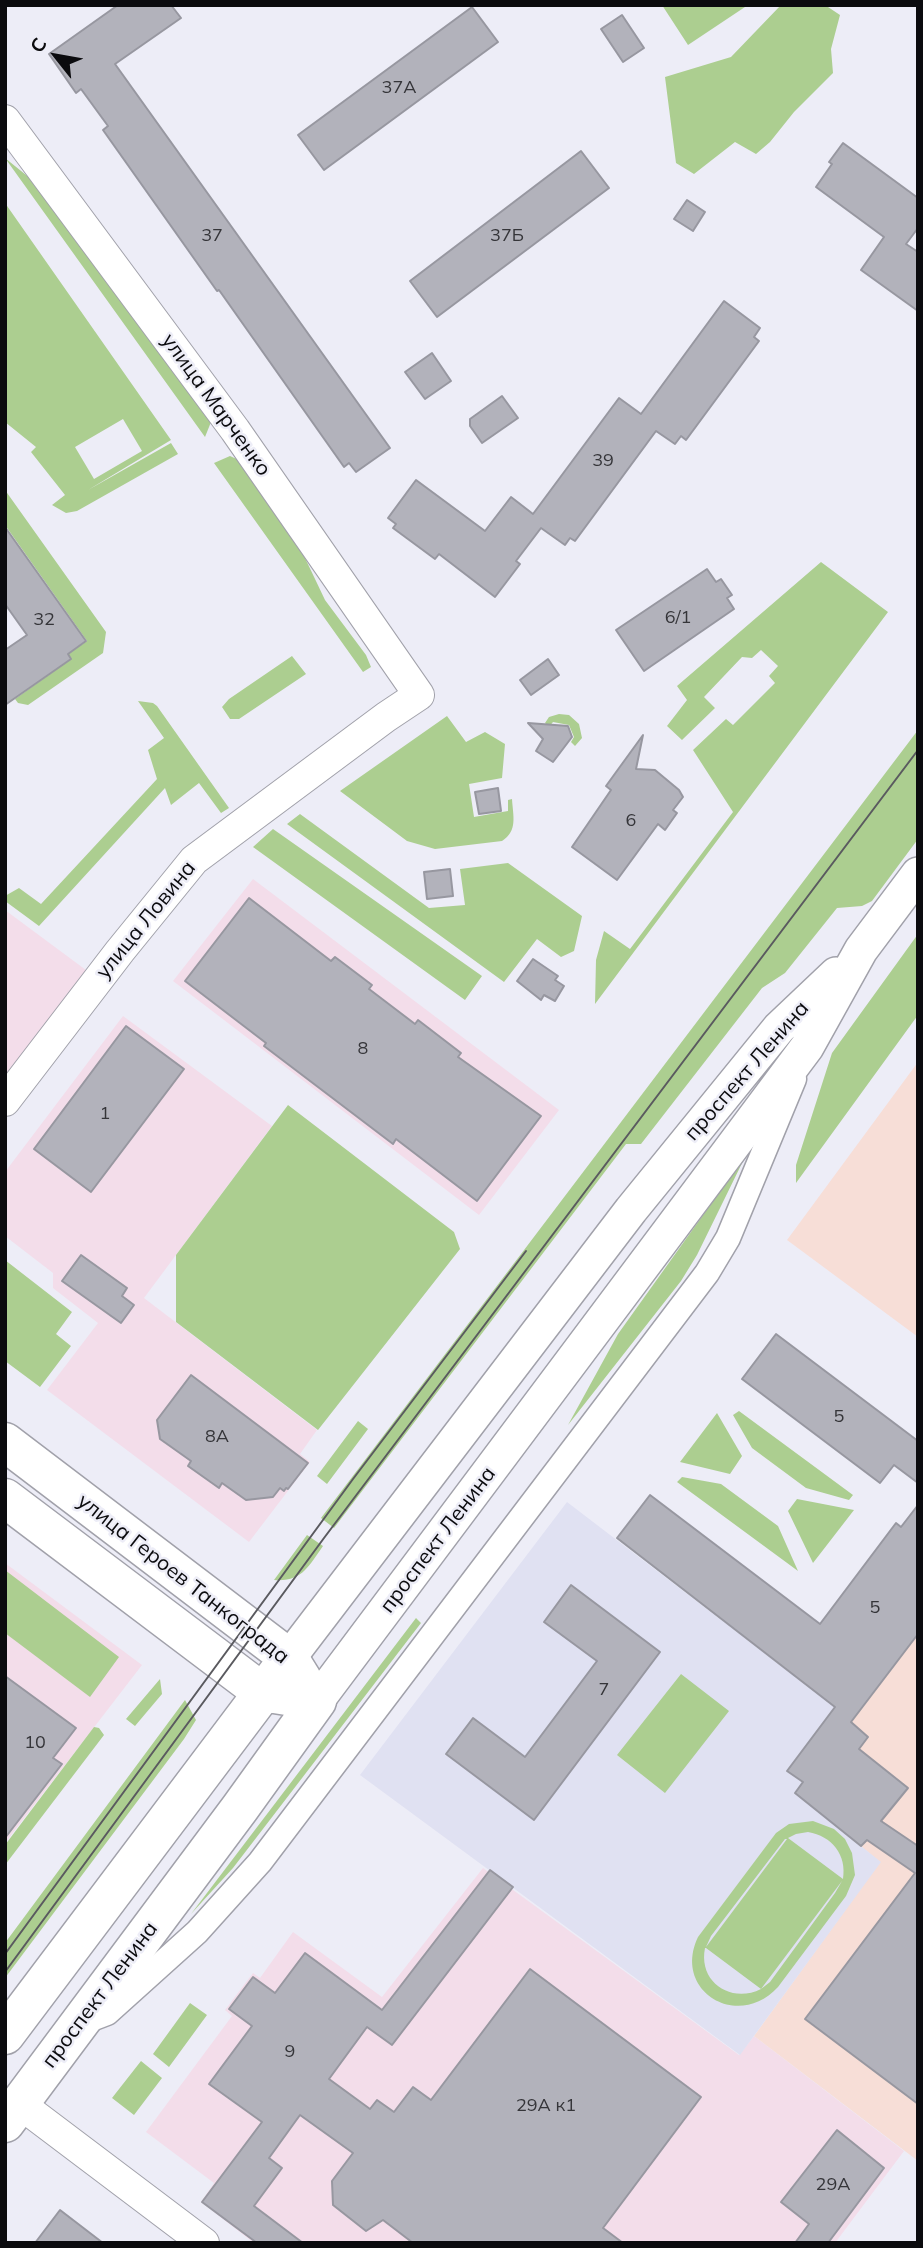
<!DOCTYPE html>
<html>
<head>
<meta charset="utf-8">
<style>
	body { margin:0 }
	#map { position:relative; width:923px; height:2248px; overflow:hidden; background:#ededf7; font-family:Mulish,sans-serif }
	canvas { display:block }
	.frame { position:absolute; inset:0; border:7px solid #0b0b0e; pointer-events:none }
	.north { position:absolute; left:21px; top:21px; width:70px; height:70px; -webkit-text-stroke:5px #ededf7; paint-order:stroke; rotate:301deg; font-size:19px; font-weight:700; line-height:28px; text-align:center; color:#0b0b0e }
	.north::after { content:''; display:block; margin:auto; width:24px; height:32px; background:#0b0b0e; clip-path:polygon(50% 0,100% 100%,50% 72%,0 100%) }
</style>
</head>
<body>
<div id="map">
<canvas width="923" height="2248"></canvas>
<div class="frame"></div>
<div class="north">С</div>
</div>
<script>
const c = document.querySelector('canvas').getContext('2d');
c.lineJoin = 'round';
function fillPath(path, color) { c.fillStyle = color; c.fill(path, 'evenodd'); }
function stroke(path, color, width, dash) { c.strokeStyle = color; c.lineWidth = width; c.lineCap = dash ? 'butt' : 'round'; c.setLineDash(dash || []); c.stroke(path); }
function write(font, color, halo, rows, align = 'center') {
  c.font = font + ' Mulish,sans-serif'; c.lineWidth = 5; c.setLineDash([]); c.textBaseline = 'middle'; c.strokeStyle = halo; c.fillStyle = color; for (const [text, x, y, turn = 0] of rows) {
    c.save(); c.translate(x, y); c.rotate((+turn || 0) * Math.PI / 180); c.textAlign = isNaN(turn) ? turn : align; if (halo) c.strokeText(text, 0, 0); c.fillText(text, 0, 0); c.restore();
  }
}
const commercial = new Path2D(`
	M 253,879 L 559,1110 L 479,1215 L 173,981 Z
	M 5,910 L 90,973 L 5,1083 Z
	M 123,1016 L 272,1126 L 144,1298 L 317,1430 L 300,1454 L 310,1462 L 249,1542 L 47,1390 L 98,1323 L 53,1288 L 53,1273 L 5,1236 L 5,1172 Z
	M 5,1563 L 142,1665 L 5,1843 Z
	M 483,1868 L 739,2055 L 754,2036 L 904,2151 L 835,2243 L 254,2243 L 201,2202 L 214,2183 L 146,2132 L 232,2016 L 225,2010 L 253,1973 L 260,1978 L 293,1932 L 382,1997 Z`);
const industrial = new Path2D(`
	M 918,1062 L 918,1337 L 787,1240 Z
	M 918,1634 L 918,2161 L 754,2036 L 880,1862 L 795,1793 L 787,1771 L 835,1707 L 853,1720 Z`);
const built = new Path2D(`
	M 567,1502 L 835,1707 L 787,1771 L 803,1782 L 796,1794 L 881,1862 L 740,2055 L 360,1775 Z`);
const green = new Path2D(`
	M 662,5 L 748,5 L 688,45 Z
	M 781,5 L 825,5 L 840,15 L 831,49 L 833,73 L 794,112 L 770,142 L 756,154 L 735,142 L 694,174 L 676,163 L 665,77 L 731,57 Z
	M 5,158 L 31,179 L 211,422 L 205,437 Z
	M 5,203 L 171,440 L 88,490 L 171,443 L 178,454 L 77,511 L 66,513 L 52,505 L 65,495 L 31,452 L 36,447 L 5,422 ZM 123,419 L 142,451 L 94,479 L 75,447 Z
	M 230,456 L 243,462 L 296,539 L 325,600 L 366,655 L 371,667 L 363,672 L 214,463 Z
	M 5,490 L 106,632 L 103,653 L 28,705 L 18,703 L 15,699 L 71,659 L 68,654 L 87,641 L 5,525 Z
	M 821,562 L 888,612 L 595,1004 L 596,960 L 604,931 L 630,949 L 733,812 L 693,750 L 726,719 L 733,725 L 775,683 L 769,676 L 778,666 L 761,650 L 752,658 L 742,657 L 704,697 L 715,708 L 682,740 L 667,726 L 687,700 L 677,686 Z
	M 292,656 L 306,674 L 239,719 L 230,719 L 222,707 L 229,699 Z
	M 138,701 L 153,703 L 157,706 L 229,808 L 221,813 L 199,783 L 171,805 L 165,788 L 39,926 L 5,901 L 5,896 L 19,888 L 41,904 L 157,779 L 148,750 L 164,738 Z
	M 559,714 L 569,715 L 579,724 L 582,738 L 575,746 L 571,742 L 574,737 L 569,725 L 553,722 L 549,727 L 545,723 L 549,717 Z
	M 447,716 L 466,742 L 485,732 L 505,744 L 502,778 L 469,784 L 474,817 L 508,811 L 508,800 L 512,799 C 513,816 518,831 502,841 L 435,849 L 407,841 L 340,791 Z
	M 918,730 L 918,839 L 872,901 L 862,906 L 837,908 L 785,973 L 762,988 L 641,1144 L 626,1144 L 334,1528 L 321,1518 Z
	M 300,814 L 429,908 L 465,905 L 460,869 L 508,863 L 582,916 L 574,951 L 561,957 L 537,939 L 504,982 L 287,824 Z
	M 273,829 L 482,976 L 465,1000 L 253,847 Z
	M 918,934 L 918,1015 L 796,1183 L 796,1165 L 832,1053 Z
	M 288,1105 L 454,1232 L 460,1249 L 318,1430 L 176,1322 L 176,1255 Z
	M 746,1155 L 697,1255 L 681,1281 L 568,1425 L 618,1334 Z
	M 5,1260 L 72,1312 L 56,1334 L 71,1346 L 40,1387 L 5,1361 Z
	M 739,1411 L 853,1495 L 849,1500 L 806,1488 L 752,1448 L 733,1415 Z
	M 717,1413 L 742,1456 L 730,1474 L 680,1462 Z
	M 358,1421 L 368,1429 L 327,1484 L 317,1476 Z
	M 682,1477 L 721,1484 L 778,1526 L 798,1571 L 677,1482 Z
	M 797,1499 L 854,1510 L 813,1563 L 788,1511 Z
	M 307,1535 L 323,1546 C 308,1567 302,1582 274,1580 Z
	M 5,1570 L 119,1657 L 90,1697 L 5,1633 Z
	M 416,1618 L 421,1623 L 233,1868 L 191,1914 Z
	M 681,1674 L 729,1711 L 665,1793 L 617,1755 Z
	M 160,1679 L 162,1694 L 135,1726 L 126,1719 Z
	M 185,1700 L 196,1720 L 184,1739 L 5,1978 L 5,1943 Z
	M 94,1727 L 99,1728 L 104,1735 L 5,1865 L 5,1845 Z
	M 813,1821 L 834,1829 L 845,1839 L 852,1853 L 855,1875 L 846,1896 L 778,1987 C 738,2031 672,1991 698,1937 L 776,1833 L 789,1824 ZM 808,1832 C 832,1836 847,1855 843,1879 L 788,1838 L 796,1834 ZM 785,1839 L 787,1839 L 706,1947 L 711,1936 ZM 842,1881 L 835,1893 L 770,1982 L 761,1989 ZM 705,1948 L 706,1948 L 761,1989 C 731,2004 698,1982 705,1948 Z
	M 190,2003 L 207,2015 L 169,2067 L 153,2054 Z
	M 141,2061 L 162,2078 L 134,2115 L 112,2098 Z`);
const building = new Path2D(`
	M 118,5 L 171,5 L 181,18 L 115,64 L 390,448 L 356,472 L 349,463 L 344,467 L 219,290 L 217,291 L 103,130 L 108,126 L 81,89 L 76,93 L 49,54 Z
	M 472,7 L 498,42 L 324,170 L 298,135 Z
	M 622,15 L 644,48 L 623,62 L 601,29 Z
	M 843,143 L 918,198 L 918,228 L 906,244 L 918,252 L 918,311 L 861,270 L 884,237 L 816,187 L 832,164 L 829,162 Z
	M 581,151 L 609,188 L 437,317 L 410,281 Z
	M 687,200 L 705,212 L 693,231 L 674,219 Z
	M 724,301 L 760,328 L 754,337 L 759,341 L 686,440 L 681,436 L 675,444 L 656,431 L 575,541 L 570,538 L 565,545 L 541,528 L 516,561 L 520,564 L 495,597 L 439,554 L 435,559 L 393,528 L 396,524 L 388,518 L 416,480 L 485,531 L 511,497 L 533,514 L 619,398 L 641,414 Z
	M 432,353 L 451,381 L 425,399 L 405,372 Z
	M 502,396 L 518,418 L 482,443 L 470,426 L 470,419 Z
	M 5,527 L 86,641 L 68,654 L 71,659 L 5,705 L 5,650 L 27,635 L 5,604 Z
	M 707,569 L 716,582 L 721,579 L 732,595 L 727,598 L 734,609 L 644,671 L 616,630 Z
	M 548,659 L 559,675 L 531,695 L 520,680 Z
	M 528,723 L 568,726 L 572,737 L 553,762 L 536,751 L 543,739 Z
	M 643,735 L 636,769 L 655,770 L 679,790 L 683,797 L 673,810 L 677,813 L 665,830 L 658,824 L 617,880 L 572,847 L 611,790 L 606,786 Z
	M 498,788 L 501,811 L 479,814 L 475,792 Z
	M 450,869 L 453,896 L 427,899 L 424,872 Z
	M 249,898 L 331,961 L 335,957 L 372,985 L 369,989 L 415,1024 L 418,1020 L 461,1053 L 458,1057 L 541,1116 L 477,1201 L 396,1139 L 393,1144 L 264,1046 L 266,1043 L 185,981 Z
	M 533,959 L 558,976 L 555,980 L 564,986 L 555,1001 L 544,995 L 541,1000 L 517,981 Z
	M 126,1026 L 184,1069 L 91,1192 L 34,1149 Z
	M 81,1255 L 127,1288 L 122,1296 L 134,1305 L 121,1323 L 62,1281 Z
	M 776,1334 L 918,1441 L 918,1483 L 894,1465 L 880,1483 L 742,1379 Z
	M 191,1375 L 308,1463 L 288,1489 L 286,1488 L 284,1491 L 280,1488 L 273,1497 L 246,1500 L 222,1483 L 219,1488 L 188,1466 L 191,1461 L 160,1439 L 157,1420 Z
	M 650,1495 L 820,1624 L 896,1523 L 901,1527 L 918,1505 L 918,1634 L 851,1722 L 868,1737 L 859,1749 L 908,1788 L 881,1821 L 918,1846 L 918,2104 L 805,2019 L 915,1873 L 867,1840 L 861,1846 L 795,1793 L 803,1782 L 787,1771 L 835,1707 L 617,1538 Z
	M 571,1585 L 660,1652 L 534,1820 L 446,1754 L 473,1718 L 525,1757 L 597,1661 L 544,1622 Z
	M 5,1676 L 76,1728 L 53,1758 L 62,1764 L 5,1838 Z
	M 490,1870 L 513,1887 L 392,2045 L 367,2027 L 329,2079 L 370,2109 L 377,2100 L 394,2112 L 413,2087 L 431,2100 L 530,1969 L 701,2097 L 603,2228 L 623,2243 L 413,2243 L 383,2220 L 366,2231 L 333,2205 L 332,2181 L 353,2153 L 300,2115 L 269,2158 L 282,2168 L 254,2206 L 303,2243 L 257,2243 L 202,2202 L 262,2122 L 209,2084 L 252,2026 L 229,2009 L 253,1977 L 275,1993 L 305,1953 L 382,2010 Z
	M 837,2130 L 884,2168 L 828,2243 L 795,2243 L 809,2224 L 781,2202 Z
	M 60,2210 L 103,2243 L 35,2243 Z`);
const minor = new Path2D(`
	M 94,2018 L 107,2013 L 197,1932 L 260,1862 L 707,1273 L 728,1238 L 794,1079`);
const tertiary = new Path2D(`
	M 5,120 L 235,430 L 419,695 L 386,717 L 194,860 L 120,951 L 5,1101
	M 20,2104 L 204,2243`);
const secondary = new Path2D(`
	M 289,1658 L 631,1210 L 779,1028 L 836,974
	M 317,1701 L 807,1047 L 861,950 L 918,874`);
const primary = new Path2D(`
	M 5,1442 L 289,1658 L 302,1679
	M 5,1498 L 262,1692 L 287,1696
	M 5,2035 L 289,1658
	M 5,2123 L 240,1808 L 317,1701`);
const tram = new Path2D(`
	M 5,1954 L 353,1479 L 526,1251
	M 5,1972 L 324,1538 L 918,750`);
const numberNames = [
	["37А",399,88],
	["37",212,236],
	["37Б",507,236],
	["39",603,461],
	["6/1",678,618],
	["32",44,620],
	["6",631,821],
	["8",363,1049],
	["1",105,1114],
	["5",839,1417],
	["8А",217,1437],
	["5",875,1608],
	["7",604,1690],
	["10",35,1743],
	["9",290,2052],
	["29А к1",546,2106],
	["29А",833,2185]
];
const streetNames = [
	["улица Марченко",216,405,54],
	["улица Ловина",146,920,-51],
	["проспект Ленина",747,1071,-49],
	["проспект Ленина",438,1540,-53],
	["улица Героев Танкограда",183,1579,38],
	["проспект Ленина",100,1995,-53]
];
fillPath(commercial, '#f3ddea');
fillPath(industrial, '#f7ded7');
fillPath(built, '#e0e1f2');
fillPath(green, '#acce90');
fillPath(building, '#b2b2bb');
stroke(building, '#9797a0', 2);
stroke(minor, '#a1a1aa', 27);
stroke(tertiary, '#a1a1aa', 32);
stroke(secondary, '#a1a1aa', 36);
stroke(primary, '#a1a1aa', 41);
stroke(minor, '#fff', 24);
stroke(tertiary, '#fff', 30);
stroke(secondary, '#fff', 33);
stroke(primary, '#fff', 38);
stroke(tram, '#5a5a5f', 2);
write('18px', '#353539', null, numberNames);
write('21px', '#0b0b0e', '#ededf7', streetNames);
</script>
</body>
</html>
